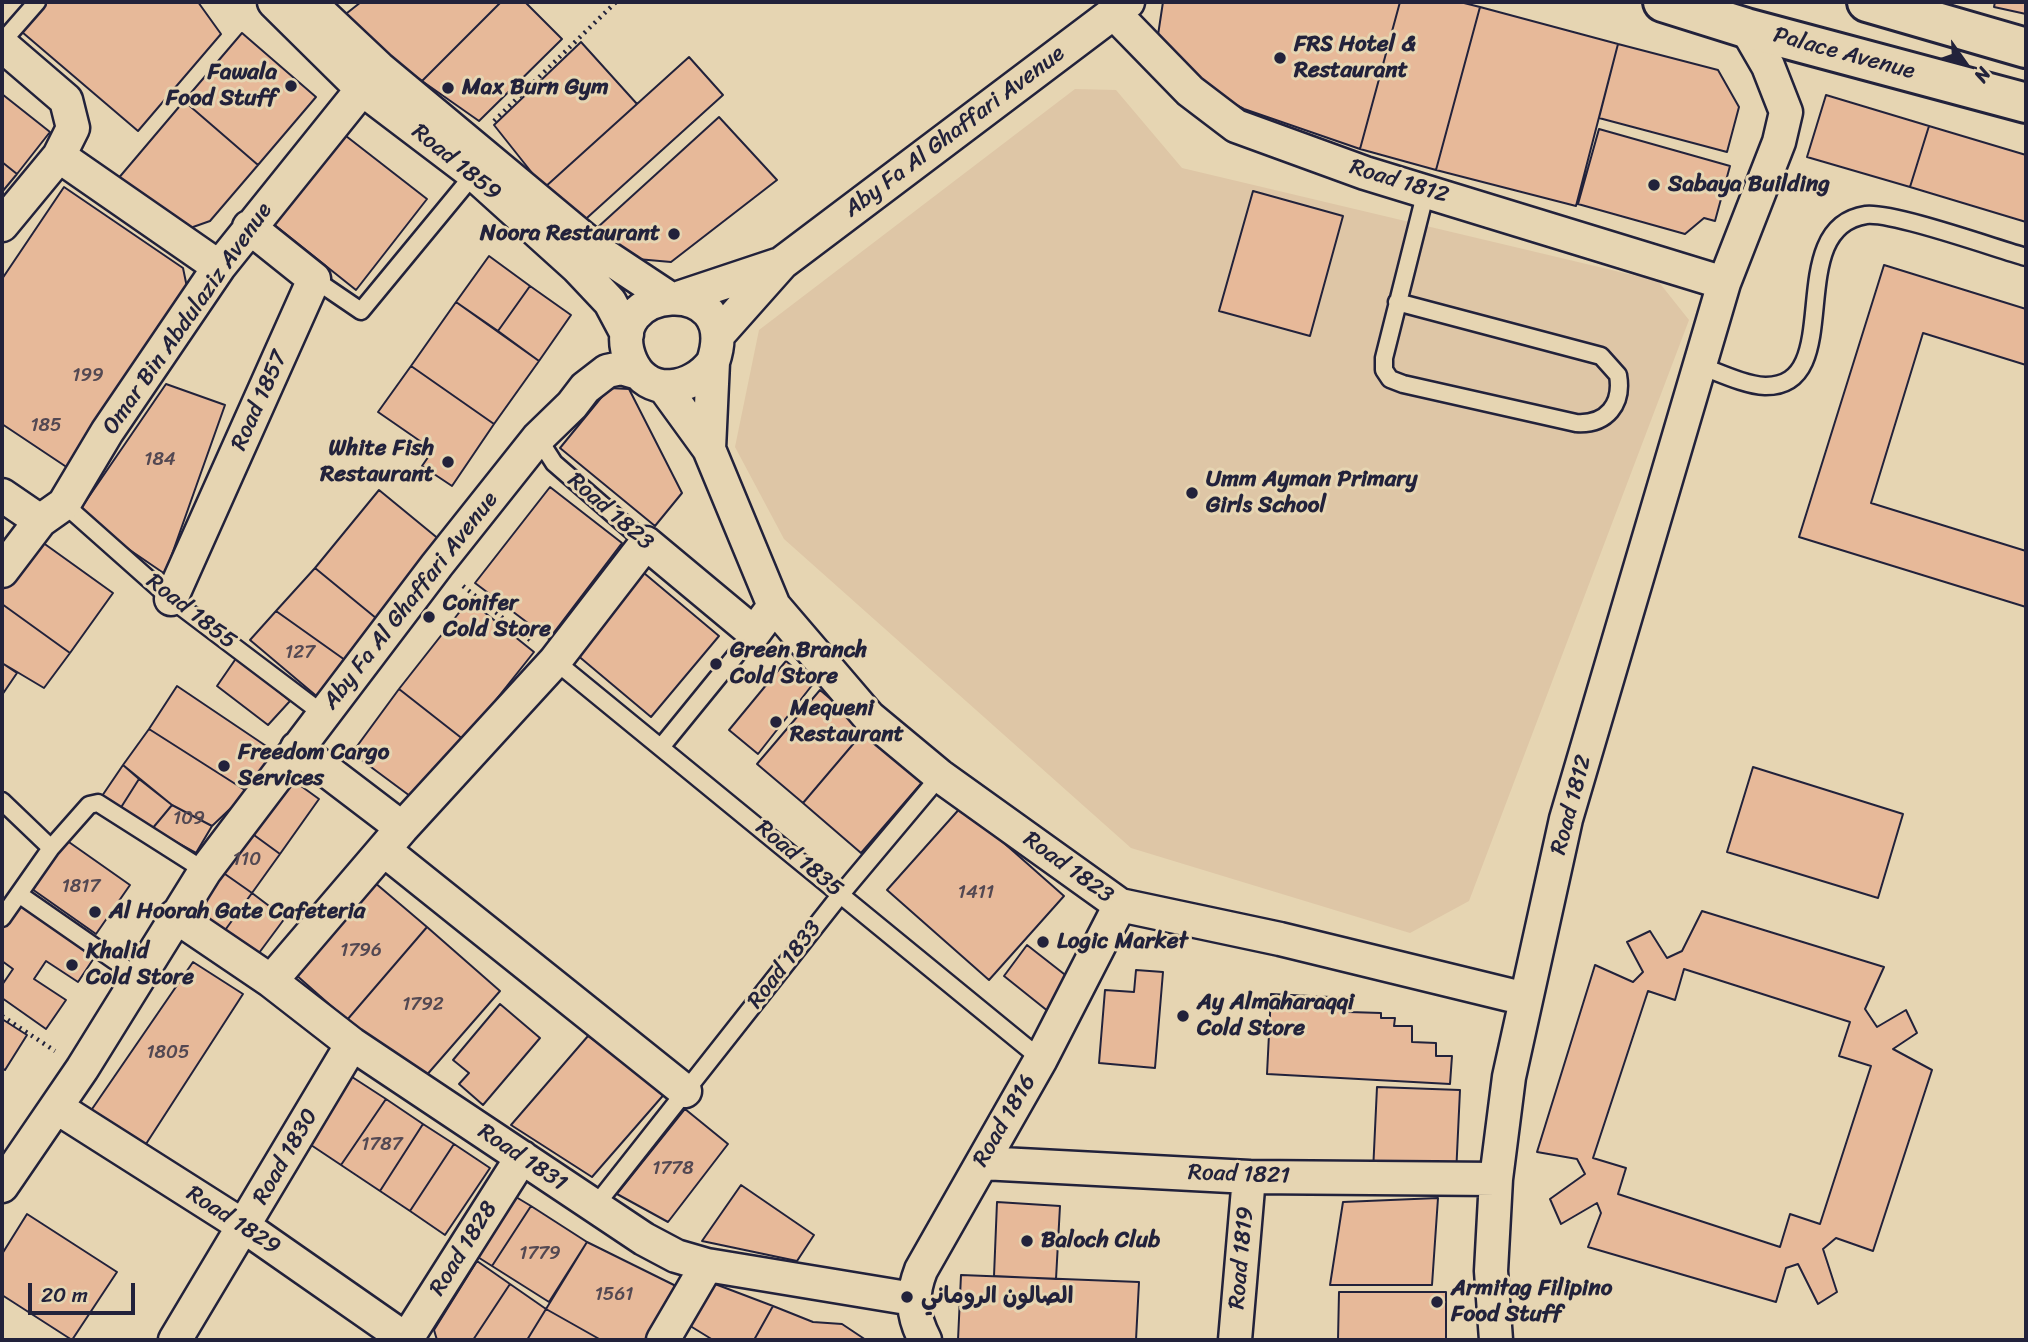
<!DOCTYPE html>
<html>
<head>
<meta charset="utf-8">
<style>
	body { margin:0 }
	#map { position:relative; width:2028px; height:1342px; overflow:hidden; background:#e6d5b2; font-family:Sriracha,sans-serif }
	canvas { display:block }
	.frame { position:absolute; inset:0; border:4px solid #22223b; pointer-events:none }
	.north { position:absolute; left:1930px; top:28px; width:70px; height:70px; -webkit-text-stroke:5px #e6d5b2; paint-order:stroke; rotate:124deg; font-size:19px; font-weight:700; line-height:28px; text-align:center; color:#22223b }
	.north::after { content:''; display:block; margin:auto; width:24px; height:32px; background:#22223b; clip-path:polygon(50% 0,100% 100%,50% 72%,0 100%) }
	.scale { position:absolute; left:28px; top:1283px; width:107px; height:32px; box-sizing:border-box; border:4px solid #22223b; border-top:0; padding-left:9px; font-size:21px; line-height:24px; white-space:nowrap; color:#22223b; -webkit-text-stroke:5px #e6d5b2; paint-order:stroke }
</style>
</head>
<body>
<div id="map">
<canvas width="2028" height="1342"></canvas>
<div class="frame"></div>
<div class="north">N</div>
<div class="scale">20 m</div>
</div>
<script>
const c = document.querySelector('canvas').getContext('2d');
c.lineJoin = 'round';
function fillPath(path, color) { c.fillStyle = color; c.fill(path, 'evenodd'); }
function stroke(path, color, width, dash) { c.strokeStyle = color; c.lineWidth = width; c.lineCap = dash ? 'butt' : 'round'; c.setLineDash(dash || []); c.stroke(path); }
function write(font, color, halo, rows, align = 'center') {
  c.font = font + ' Sriracha,"Playpen Sans Arabic",sans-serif'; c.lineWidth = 6; c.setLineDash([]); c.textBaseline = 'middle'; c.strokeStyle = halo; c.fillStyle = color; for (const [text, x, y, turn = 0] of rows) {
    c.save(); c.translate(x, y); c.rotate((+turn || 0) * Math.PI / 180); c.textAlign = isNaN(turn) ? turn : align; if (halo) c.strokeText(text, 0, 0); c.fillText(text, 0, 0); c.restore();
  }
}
const built = new Path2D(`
	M 1075,89 L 1116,90 L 1182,168 L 1658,281 L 1689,320 L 1469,901 L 1410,933 L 1131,848 L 784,539 L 735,447 L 759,330 Z`);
const building = new Path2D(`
	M 47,2 L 198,2 L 221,34 L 138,131 L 22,32 Z
	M 361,2 L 501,2 L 422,81 L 345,25 L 347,13 Z
	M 501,2 L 525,2 L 562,39 L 479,121 L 422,81 Z
	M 1163,2 L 1400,2 L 1360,149 L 1244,109 L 1191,81 L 1158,35 Z
	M 1400,2 L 1460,2 L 1480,7 L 1436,170 L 1360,149 Z
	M 1995,2 L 2026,2 L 2026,14 L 1994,7 Z
	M 1480,7 L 1618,44 L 1576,206 L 1436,170 Z
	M 242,33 L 316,97 L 258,165 L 184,101 Z
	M 581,42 L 637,104 L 544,188 L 494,125 Z
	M 1618,44 L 1718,70 L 1739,107 L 1727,152 L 1599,118 Z
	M 689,57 L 723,95 L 578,226 L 544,188 Z
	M 2,94 L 50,132 L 17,174 L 2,162 Z
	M 1826,95 L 1929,126 L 1910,187 L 1807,157 Z
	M 184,101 L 258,165 L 210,221 L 179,232 L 117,180 Z
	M 719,117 L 777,180 L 671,262 L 626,258 L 598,227 Z
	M 1929,126 L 2026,155 L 2026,222 L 1910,187 Z
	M 337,129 L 427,199 L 356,290 L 267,219 Z
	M 1599,129 L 1730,166 L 1715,221 L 1704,218 L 1685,234 L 1578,204 Z
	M 2,162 L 17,174 L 2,192 Z
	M 64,187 L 183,268 L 189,297 L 71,470 L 2,424 L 2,279 Z
	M 1253,191 L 1343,216 L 1310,336 L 1219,311 Z
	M 489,256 L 530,286 L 498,331 L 456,302 Z
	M 1884,265 L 2026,309 L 2026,365 L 1923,333 L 1871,503 L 2026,551 L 2026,607 L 1799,537 Z
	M 530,286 L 571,315 L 539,361 L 498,331 Z
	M 456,302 L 539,361 L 494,424 L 411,366 Z
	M 411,366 L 494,424 L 452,486 L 422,466 L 433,450 L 378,412 Z
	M 166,384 L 225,405 L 165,574 L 77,514 Z
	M 609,388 L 629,389 L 682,493 L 655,526 L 560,448 Z
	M 550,487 L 622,543 L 549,639 L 475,583 Z
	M 379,490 L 446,545 L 382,623 L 315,568 Z
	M 35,537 L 113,593 L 70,653 L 2,604 L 2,583 Z
	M 315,568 L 382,623 L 352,665 L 276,611 Z
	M 638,568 L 719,636 L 651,717 L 570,649 Z
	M 469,600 L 534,652 L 464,740 L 399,689 Z
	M 2,604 L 70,653 L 44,688 L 2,663 Z
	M 276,611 L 352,665 L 320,699 L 250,640 Z
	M 237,657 L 290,701 L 268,725 L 217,686 Z
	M 786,661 L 813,684 L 758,754 L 729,730 Z
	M 2,663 L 17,673 L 2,695 Z
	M 177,686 L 278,754 L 248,792 L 149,729 Z
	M 399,689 L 464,740 L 410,796 L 352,753 Z
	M 820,690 L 866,729 L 803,803 L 757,764 Z
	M 149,729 L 248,792 L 212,826 L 172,805 L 123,765 Z
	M 866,729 L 925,779 L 861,853 L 803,803 Z
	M 123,765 L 139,779 L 120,809 L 102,796 Z
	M 1753,767 L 1903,814 L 1878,898 L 1727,852 Z
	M 283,773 L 319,799 L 280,854 L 243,827 Z
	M 139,779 L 172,805 L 152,829 L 120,809 Z
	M 172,805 L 212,826 L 196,853 L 152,829 Z
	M 962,806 L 1064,896 L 989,980 L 887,890 Z
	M 243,827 L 280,854 L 252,893 L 215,867 Z
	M 66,840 L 130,885 L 96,934 L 32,889 Z
	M 215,867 L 252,893 L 223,933 L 186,907 Z
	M 374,882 L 427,927 L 347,1020 L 295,974 Z
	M 252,893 L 285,918 L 256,957 L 223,933 Z
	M 20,902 L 96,955 L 78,982 L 46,961 L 34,979 L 66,1000 L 46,1029 L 2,998 L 2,985 L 13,969 L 2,961 L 2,929 Z
	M 1702,911 L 1884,967 L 1865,1009 L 1877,1027 L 1906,1010 L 1917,1033 L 1893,1049 L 1932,1070 L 1873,1251 L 1836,1238 L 1823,1249 L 1837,1292 L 1818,1304 L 1798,1264 L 1786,1268 L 1776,1302 L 1588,1247 L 1601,1213 L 1597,1203 L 1561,1224 L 1550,1199 L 1585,1174 L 1577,1159 L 1537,1152 L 1595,965 L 1633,982 L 1643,972 L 1627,942 L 1650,931 L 1667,958 L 1682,951 ZM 1684,969 L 1850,1022 L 1839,1056 L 1871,1066 L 1820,1224 L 1790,1214 L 1780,1247 L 1618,1194 L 1626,1168 L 1593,1158 L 1648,991 L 1675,1000 Z
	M 427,927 L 500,991 L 425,1077 L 347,1020 Z
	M 1027,945 L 1073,981 L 1049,1012 L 1004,976 Z
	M 193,962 L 243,994 L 146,1144 L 90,1112 Z
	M 1136,970 L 1163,972 L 1155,1068 L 1099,1063 L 1105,990 L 1134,992 Z
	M 1271,994 L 1350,998 L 1349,1012 L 1381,1013 L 1381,1018 L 1395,1018 L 1394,1026 L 1412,1026 L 1412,1042 L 1436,1043 L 1436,1056 L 1452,1056 L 1450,1084 L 1267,1074 Z
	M 500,1004 L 540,1038 L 483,1105 L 459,1084 L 469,1073 L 453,1060 Z
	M 2,1019 L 27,1035 L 5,1070 L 2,1068 Z
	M 588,1036 L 667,1091 L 592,1177 L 511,1125 Z
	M 349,1075 L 386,1099 L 341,1165 L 305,1141 Z
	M 1377,1087 L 1460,1090 L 1456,1175 L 1373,1172 Z
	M 386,1099 L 423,1124 L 380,1191 L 341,1165 Z
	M 685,1109 L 728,1144 L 668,1222 L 617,1194 Z
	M 423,1124 L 454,1144 L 410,1211 L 380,1191 Z
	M 454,1144 L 490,1168 L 445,1235 L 410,1211 Z
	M 741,1185 L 814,1235 L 797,1261 L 702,1241 Z
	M 511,1194 L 531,1206 L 492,1266 L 473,1254 Z
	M 1438,1198 L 1432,1285 L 1330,1285 L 1343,1202 Z
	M 997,1202 L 1060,1206 L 1056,1279 L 994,1276 Z
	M 531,1206 L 587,1242 L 549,1302 L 492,1266 Z
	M 27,1214 L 117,1272 L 72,1340 L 2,1295 L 2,1254 Z
	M 587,1242 L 678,1287 L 646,1340 L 601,1340 L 546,1309 Z
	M 477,1261 L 510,1284 L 473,1340 L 437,1340 L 434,1330 Z
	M 961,1275 L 1139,1282 L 1136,1340 L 958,1340 Z
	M 510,1284 L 546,1309 L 527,1340 L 473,1340 Z
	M 715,1284 L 773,1306 L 754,1340 L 713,1340 L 687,1324 Z
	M 1339,1292 L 1446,1292 L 1446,1340 L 1338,1340 Z
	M 773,1306 L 813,1322 L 842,1324 L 866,1340 L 754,1340 Z
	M 546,1309 L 601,1340 L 527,1340 Z`);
const path = new Path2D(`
	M 494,121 L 616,2
	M 463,586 L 530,640
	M 2,1016 L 55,1051`);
const service = new Path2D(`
	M 2,42 L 37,2
	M 314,279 L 361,311 L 474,174
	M 1397,302 L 1601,356 L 1618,375 C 1623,404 1607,425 1576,423 L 1403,384 L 1390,379 L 1384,370 L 1384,358 L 1426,191
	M 1698,365 C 1718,372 1744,385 1765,386 C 1849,387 1780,228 1866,215 C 1893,212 1994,248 2026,257
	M 538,438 L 554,463 L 646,543
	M 64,504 L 171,599 L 323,714
	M 555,661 L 1041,1059
	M 662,746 L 754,633
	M 2,801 L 51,848
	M 20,895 L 138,977
	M 2,918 L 51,848 L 89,805 L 98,803 L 205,871
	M 595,1206 L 841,894 L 940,776`);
const minor = new Path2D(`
	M 274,2 L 362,89 L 474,174 L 577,267 L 610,302 L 627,334
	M 309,2 L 379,68 L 601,253 L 666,296
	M 1114,13 L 1190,91 L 1236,126 L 1365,173 L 1724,283
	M 2,45 L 66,100 L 73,128 L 59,156 L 219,267
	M 2,225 L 59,156
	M 681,297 L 777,265
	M 718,335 L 782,263 L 1128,2
	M 664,387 L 709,449 L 774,606 L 869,717 L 940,776 L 1120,905 L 1280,939 L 1526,999
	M 709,449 L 713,362 C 744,271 598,284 631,361 C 648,399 693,390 713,362
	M 2,495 L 40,521
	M 2,571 L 40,521 L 64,504 L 107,432 L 219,267 L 379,68
	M 171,599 L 314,279 L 249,227
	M 297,748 L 402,828
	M 384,850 L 685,1091
	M 175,916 L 271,981 L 352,1044 L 644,1239 L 676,1256 L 707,1265 L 913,1299
	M 271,981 L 402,828 L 555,661 L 646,543 L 754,633 L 774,606
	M 56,1107 L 245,1227 L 407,1340
	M 982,1163 L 1249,1177 L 1496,1179
	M 2,1186 L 82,1069 L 205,871 L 437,565 L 538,438 L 572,405 L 585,388 L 607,371 L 621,368 L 638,373
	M 175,1340 L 352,1044
	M 406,1340 L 522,1157
	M 663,1340 L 707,1265
	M 925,1340 C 912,1315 911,1296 921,1270 L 1041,1059 L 1120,905
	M 1235,1340 L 1249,1177
	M 1496,1340 L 1491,1271 L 1496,1179 L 1509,1077 L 1566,819 L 1724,283 L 1779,142 L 1786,112 L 1768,66 L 1746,28`);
const secondary = new Path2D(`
	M 1663,2 L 1746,28 L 2026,103
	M 1867,2 L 2026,48`);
const markers = [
	[1280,58,7,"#22223b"],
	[291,86,7,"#22223b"],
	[448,88,7,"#22223b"],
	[1654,185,7,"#22223b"],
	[674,234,7,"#22223b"],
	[448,462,7,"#22223b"],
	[1192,493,7,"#22223b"],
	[429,617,7,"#22223b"],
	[716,664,7,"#22223b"],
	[776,722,7,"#22223b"],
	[224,766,7,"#22223b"],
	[95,912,7,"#22223b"],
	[1043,942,7,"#22223b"],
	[72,965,7,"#22223b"],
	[1183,1016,7,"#22223b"],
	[1027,1241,7,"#22223b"],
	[907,1297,7,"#22223b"],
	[1437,1302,7,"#22223b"]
];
const numberNames = [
	["199",88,376],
	["185",46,426],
	["184",160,460],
	["127",300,653],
	["109",189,819],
	["110",247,860],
	["1817",81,887],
	["1411",976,893],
	["1796",361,951],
	["1792",423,1005],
	["1805",168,1053],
	["1787",382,1145],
	["1778",673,1169],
	["1779",540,1254],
	["1561",614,1295]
];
const poiNames = [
	["FRS Hotel &",1294,45],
	["Restaurant",1294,71],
	["Fawala",277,73,"right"],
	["Food Stuff",277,99,"right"],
	["Max Burn Gym",462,88],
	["Sabaya Building",1668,185],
	["Noora Restaurant",660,234,"right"],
	["White Fish",434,449,"right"],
	["Restaurant",434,475,"right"],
	["Umm Ayman Primary",1206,480],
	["Girls School",1206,506],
	["Conifer",443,604],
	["Cold Store",443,630],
	["Green Branch",730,651],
	["Cold Store",730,677],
	["Mequeni",790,709],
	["Restaurant",790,735],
	["Freedom Cargo",238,753],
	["Services",238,779],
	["Al Hoorah Gate Cafeteria",109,912],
	["Logic Market",1057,942],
	["Khalid",86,952],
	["Cold Store",86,978],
	["Ay Almaharaqqi",1197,1003],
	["Cold Store",1197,1029],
	["Baloch Club",1041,1241],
	["Armitag Filipino",1451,1289],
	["Food Stuff",1451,1315],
	["الصالون الروماني",921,1297]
];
const streetNames = [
	["Palace Avenue",1844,54,15],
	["Aby Fa Al Ghaffari Avenue",955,132,-37],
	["Road 1859",456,163,39],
	["Road 1812",1399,182,17],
	["Omar Bin Abdulaziz Avenue",188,319,-55],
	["Road 1857",260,401,-66],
	["Road 1823",610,512,41],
	["Aby Fa Al Ghaffari Avenue",411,601,-52],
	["Road 1855",191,612,38],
	["Road 1812",1572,805,-75],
	["Road 1835",799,859,40],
	["Road 1823",1068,868,36],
	["Road 1833",785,965,-52],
	["Road 1816",1005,1121,-60],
	["Road 1830",286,1157,-60],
	["Road 1831",522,1158,34],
	["Road 1821",1239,1175,2],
	["Road 1829",233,1221,33],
	["Road 1828",464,1249,-58],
	["Road 1819",1242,1258,-85]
];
fillPath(built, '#dec6a6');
fillPath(building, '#e7b999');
stroke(building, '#22223b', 2);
stroke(service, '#22223b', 21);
stroke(minor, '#22223b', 37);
stroke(secondary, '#22223b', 44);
stroke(path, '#22223b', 4.5, [2, 5]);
stroke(service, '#e6d5b2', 16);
stroke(minor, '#e6d5b2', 32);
stroke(secondary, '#e6d5b2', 38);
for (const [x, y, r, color] of markers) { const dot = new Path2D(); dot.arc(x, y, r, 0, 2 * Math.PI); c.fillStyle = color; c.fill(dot); stroke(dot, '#e6d5b2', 2.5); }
write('19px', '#534852', null, numberNames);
write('bold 23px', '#22223b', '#e6d5b2', poiNames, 'left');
write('23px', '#22223b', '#e6d5b2', streetNames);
</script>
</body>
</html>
